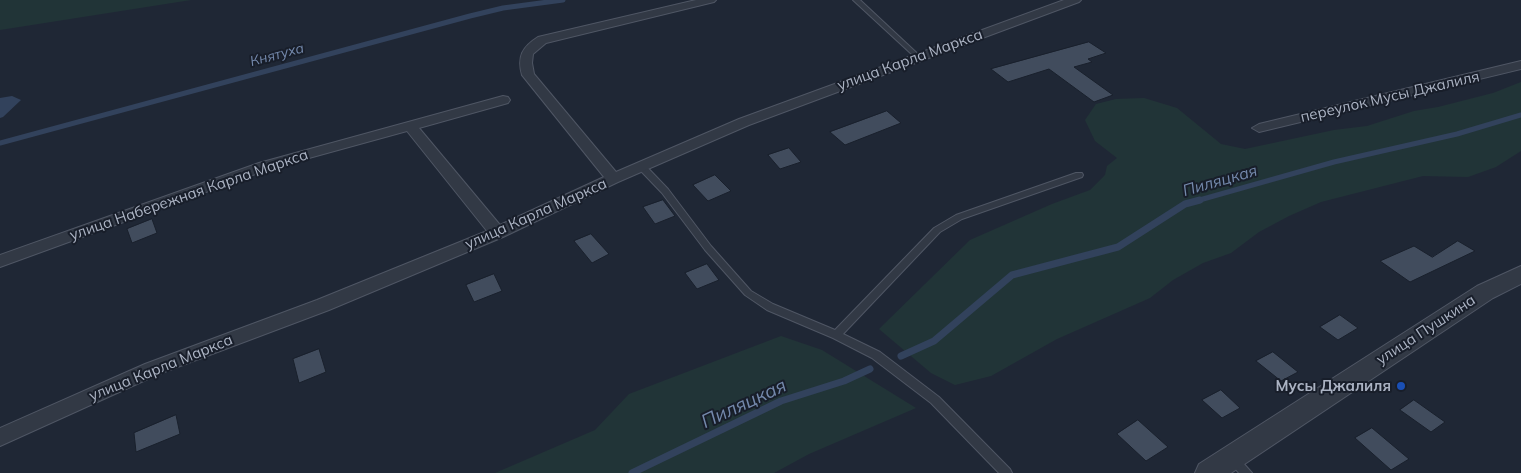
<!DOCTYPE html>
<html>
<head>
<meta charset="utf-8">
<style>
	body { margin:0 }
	canvas { display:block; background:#1f2735 }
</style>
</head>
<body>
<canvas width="1521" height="473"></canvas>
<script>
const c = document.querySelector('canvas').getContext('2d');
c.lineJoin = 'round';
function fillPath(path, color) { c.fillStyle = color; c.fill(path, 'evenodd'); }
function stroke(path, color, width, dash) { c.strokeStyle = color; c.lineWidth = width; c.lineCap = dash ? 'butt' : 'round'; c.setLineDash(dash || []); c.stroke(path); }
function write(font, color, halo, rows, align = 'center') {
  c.font = font + ' Mulish,sans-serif'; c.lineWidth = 4; c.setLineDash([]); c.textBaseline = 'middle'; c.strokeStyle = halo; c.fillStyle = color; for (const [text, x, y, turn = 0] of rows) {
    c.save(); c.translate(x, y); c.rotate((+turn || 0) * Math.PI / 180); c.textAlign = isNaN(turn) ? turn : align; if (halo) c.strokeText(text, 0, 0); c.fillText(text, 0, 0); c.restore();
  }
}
const green = new Path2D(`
	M 0,0 L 191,0 L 0,30 Z
	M 1521,82 L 1521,151 L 1496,167 L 1468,177 L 1423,176 L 1321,202 L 1289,216 L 1259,232 L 1231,253 L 1203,263 L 1173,280 L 1150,298 L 1057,339 L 991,376 L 955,385 L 931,373 L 879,329 L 970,240 L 1052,204 L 1090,190 L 1105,175 L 1107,166 L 1117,158 L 1095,141 L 1085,120 L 1096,104 L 1116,99 L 1144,98 L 1177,108 L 1221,144 L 1245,149 L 1334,130 L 1367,126 L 1414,111 L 1438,107 L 1493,93 Z
	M 781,336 L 822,350 L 916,408 L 809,454 L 774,473 L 495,473 L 595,430 L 629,394 Z`);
const water = new Path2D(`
	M 12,96 L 21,100 L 3,117 L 0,118 L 0,98 Z`);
const streamFar1 = new Path2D(`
	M 0,143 L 470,16 L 503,8 L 563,0
	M 1196,201 L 1334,162 L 1457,134 L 1521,115`);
const stream = new Path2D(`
	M 901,356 L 934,341 L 1012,275 L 1118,247 L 1185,204 L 1200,200
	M 632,473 L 781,401 L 844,381 L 870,369`);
const building = new Path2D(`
	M 1089,42 L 1106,53 L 1088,59 L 1092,62 L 1074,67 L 1113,95 L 1094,102 L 1049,69 L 1008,82 L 991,69 Z
	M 887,111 L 901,123 L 845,145 L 830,132 Z
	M 789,148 L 801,162 L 780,169 L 768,155 Z
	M 715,175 L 731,191 L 708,201 L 693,185 Z
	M 663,200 L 675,216 L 655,224 L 643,207 Z
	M 152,219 L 157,233 L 132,243 L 127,229 Z
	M 591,234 L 609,254 L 592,263 L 574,241 Z
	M 1458,241 L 1475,251 L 1410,282 L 1380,261 L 1414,246 L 1432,257 Z
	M 707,264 L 719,280 L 697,289 L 685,273 Z
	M 494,274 L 502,291 L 474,302 L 466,285 Z
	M 1340,315 L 1358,328 L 1338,340 L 1320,327 Z
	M 319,349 L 326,372 L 299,383 L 293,359 Z
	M 1273,352 L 1298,372 L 1281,381 L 1256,361 Z
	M 1221,390 L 1240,408 L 1222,418 L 1202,400 Z
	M 1414,400 L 1445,422 L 1431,432 L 1400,410 Z
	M 176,415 L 180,434 L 136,452 L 134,433 Z
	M 1138,420 L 1168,447 L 1146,461 L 1117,434 Z
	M 1372,428 L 1409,459 L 1391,470 L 1355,438 Z`);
const service = new Path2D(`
	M 853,0 L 860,0 L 921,57 L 921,59 L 917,59 Z
	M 639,165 L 645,165 L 668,189 L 711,246 L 751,291 L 773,304 L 835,330 L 934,228 L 956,215 L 1076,173 L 1082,173 L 1083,175 L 1082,177 L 962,219 L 940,232 L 843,334 L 880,352 L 939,397 L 1010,469 L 1012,473 L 999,473 L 931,403 L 872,358 L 833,338 L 767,310 L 745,295 L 705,250 L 662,193 L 639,169 L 638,167 Z
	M 1232,453 L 1236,455 L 1252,473 L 1239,473 L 1226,458 L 1228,455 Z`);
const minor = new Path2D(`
	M 696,0 L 716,0 L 714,2 L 546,43 L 533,54 L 532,63 L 534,74 L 616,172 L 739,119 L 1064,0 L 1081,0 L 1079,2 L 749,125 L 618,182 L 503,237 L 329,310 L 159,374 L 0,446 L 0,428 L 145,364 L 317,300 L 487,231 L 407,131 L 269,169 L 0,267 L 0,255 L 259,163 L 503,96 L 508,97 L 510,100 L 508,103 L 419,128 L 500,225 L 604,177 L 522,75 C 517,57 522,47 538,37 Z
	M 1521,61 L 1521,69 L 1259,132 L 1252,128 L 1259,124 Z`);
const tertiary = new Path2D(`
	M 1521,266 L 1521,284 L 1493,298 L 1231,473 L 1195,473 L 1199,464 L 1477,286 Z`);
const markers = [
	[1401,386,5,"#1a4fb4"]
];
const farWaternames = [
	["Княтуха",277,55,-15]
];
const streetNames = [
	["улица Карла Маркса",910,60,-20],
	["переулок Мусы Джалиля",1390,97,-13],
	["улица Набережная Карла Маркса",189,195,-19],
	["улица Карла Маркса",536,214,-24],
	["улица Пушкина",1426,330,-33],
	["улица Карла Маркса",161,368,-22]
];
const poiNames = [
	["Мусы Джалиля",1391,386]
];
const waterNames = [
	["Пиляцкая",1220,181,-16]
];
const nearWaternames = [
	["Пиляцкая",744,404,-25]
];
fillPath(green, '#213437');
fillPath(water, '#32425c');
stroke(streamFar1, '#32425c', 5);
stroke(stream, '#32425c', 7);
fillPath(building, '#414c5d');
stroke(building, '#19202c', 1);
stroke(service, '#4f5664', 2);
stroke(minor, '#4f5664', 2);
stroke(tertiary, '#4f5664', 2);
fillPath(service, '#323945');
fillPath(minor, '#323945');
fillPath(tertiary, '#323945');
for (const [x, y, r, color] of markers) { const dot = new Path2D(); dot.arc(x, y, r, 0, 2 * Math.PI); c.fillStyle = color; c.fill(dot); stroke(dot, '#181e2a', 2); }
write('italic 14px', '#7489ac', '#181e2a', farWaternames);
write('15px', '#abb3c3', '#181e2a', streetNames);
write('bold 15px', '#abb3c3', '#181e2a', poiNames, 'right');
write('italic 16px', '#7489ac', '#181e2a', waterNames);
write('italic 19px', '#7489ac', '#181e2a', nearWaternames);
</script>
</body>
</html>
